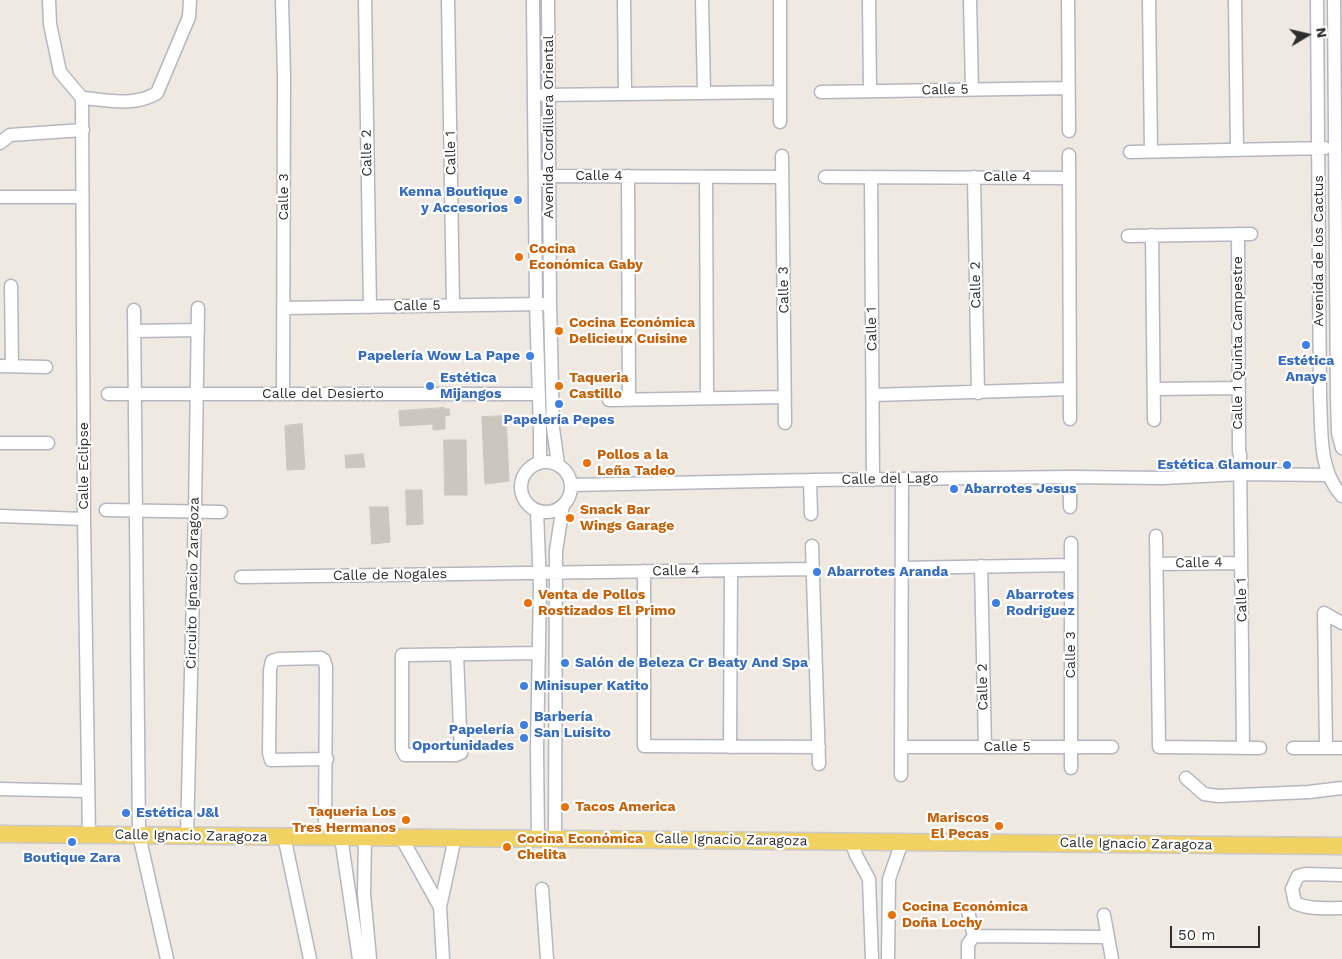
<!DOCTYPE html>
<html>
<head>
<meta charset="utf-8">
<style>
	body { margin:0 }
	#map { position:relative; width:1342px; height:959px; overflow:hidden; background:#efe9e1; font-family:"Work Sans",sans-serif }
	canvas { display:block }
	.north { position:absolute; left:1282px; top:10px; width:50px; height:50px; -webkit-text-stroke:4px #fff; paint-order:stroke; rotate:81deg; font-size:14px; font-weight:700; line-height:20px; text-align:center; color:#2e2e2e }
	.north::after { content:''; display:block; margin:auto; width:18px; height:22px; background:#2e2e2e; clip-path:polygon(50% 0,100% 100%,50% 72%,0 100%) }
	.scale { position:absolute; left:1170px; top:926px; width:90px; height:22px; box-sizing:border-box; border:2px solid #2e2e2e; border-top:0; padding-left:6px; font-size:15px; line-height:18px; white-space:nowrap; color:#2e2e2e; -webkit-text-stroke:4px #fff; paint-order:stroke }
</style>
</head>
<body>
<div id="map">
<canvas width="1342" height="959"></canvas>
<div class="north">N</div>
<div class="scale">50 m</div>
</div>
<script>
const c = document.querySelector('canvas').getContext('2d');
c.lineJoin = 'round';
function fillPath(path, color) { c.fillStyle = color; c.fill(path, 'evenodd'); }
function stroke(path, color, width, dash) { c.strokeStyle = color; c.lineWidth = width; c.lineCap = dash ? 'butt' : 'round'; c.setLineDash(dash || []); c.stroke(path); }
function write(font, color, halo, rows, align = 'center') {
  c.font = font + ' "Work Sans",sans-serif'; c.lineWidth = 4.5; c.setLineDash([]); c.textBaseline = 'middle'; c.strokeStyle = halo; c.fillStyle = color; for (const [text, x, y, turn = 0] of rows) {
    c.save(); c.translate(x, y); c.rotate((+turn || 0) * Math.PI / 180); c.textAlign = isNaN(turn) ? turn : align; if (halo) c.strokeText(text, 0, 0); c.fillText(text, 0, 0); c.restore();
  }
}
const building = new Path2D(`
	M 444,408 L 444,409 L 449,409 L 450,415 L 445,416 L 445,429 L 433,430 L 433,424 L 400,426 L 399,411 Z
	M 506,416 L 509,481 L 485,484 L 482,417 Z
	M 302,424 L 305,469 L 287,470 L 285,426 Z
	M 444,440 L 466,440 L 467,495 L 445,495 Z
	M 363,454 L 365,467 L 346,468 L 345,456 Z
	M 406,490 L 422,490 L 423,524 L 407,525 Z
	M 370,507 L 388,507 L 390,542 L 372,544 Z`);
const minor = new Path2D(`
	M 49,0 L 50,24 L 60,72 L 82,98 C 109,100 133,107 157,93 L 189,17 L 190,0
	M 282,0 L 284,75 L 283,394
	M 365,0 L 370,307
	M 448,0 L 453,305
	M 533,0 L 536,304 L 540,430 L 540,462
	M 548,0 L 550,304 L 553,428 L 558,464
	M 624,0 L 625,94
	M 702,0 L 704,93
	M 780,0 L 780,122
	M 869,0 L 870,91
	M 970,0 L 972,90
	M 1068,0 L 1069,131
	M 1149,0 L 1151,151
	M 1235,0 L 1237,150
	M 1317,0 L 1320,398 C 1322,431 1318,470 1342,496
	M 1334,0 L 1337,397 L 1338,433 L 1342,448
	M 821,92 L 1069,88
	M 543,95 L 780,92
	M 82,98 L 84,519 L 89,835
	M 0,143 L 10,135 L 83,130
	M 1130,152 L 1325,148
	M 1069,155 L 1070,419
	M 782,156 L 785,423
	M 542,176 L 782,177
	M 628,176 L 629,400
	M 706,177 L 707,398
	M 825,177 L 1069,178
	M 871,177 L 873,480
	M 974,177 L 978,393
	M 0,197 L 82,197
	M 1238,234 L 1239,452 L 1240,454 L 1243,748
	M 1152,235 L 1154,420
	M 1128,236 L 1251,234
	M 11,286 L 12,366
	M 284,308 L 543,304
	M 134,310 L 139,835 L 167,959
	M 135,331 L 198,330
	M 0,366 L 46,367
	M 1154,389 L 1239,388
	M 108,394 L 539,394
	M 873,395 L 1070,389
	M 609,400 L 785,397
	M 0,443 L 48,443
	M521 487a25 25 0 1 1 50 0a25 25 0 1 1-50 0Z
	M 1070,477 L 1070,507
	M 810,480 L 811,514
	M 571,485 L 810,480 L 1070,477 L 1163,478 L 1240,474 L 1328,475
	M 106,510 L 221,512
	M 537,511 L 540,588 L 537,749 L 538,838
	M 0,516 L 84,519
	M 1156,536 L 1159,747 L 1260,748
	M 1071,543 L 1071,768
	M 812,546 L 819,764
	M 1156,564 L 1241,563
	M 981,566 L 985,747
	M 902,568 L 1071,565
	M 644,571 L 644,746 L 819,747
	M 241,577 L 813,569
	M 457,654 L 461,753 L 456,755 L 405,755 L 402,749 L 402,655 L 408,655 L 539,653
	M 730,747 L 731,570
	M 901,747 L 1112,747
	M 1293,748 L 1342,748
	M 1326,748 L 1324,613 L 1342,623
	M 901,775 L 902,479
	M 1186,778 L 1204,794 L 1218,796 L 1309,792 L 1342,788
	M 0,789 L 87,791
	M 187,835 L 195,511 L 198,308
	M 284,836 L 310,959
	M 325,837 L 326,667 L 324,660 L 321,658 L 278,659 L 272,661 L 270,670 L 269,753 L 271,760 L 327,759
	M 341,837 L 359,959
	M 365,837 L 364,894 L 370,959
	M 401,837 L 440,907
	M 555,839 L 556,551 L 563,505
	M 851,841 L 856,855 L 869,879 L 872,959
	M 1342,875 L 1305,874 L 1298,876 L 1292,889 L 1295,903 C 1310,910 1325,908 1342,908
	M 542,889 L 547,959
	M 968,911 L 974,936
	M 1104,915 L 1112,959
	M 443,959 L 440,907 L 455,838
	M 888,959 L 889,879 L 902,842
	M 968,959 L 968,944 L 974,936 L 1108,937`);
const major = new Path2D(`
	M 0,834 L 1342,846`);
const markers = [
	[518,200,5,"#3f7fe0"],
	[519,257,5,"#e8710a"],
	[559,331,5,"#e8710a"],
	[1306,345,5,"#3f7fe0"],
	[530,356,5,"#3f7fe0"],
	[430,386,5,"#3f7fe0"],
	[559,386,5,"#e8710a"],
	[559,404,5,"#3f7fe0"],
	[587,463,5,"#e8710a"],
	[1287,465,5,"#3f7fe0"],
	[954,489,5,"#3f7fe0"],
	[570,518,5,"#e8710a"],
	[817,572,5,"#3f7fe0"],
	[528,603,5,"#e8710a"],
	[996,603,5,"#3f7fe0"],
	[565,663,5,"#3f7fe0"],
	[524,686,5,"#3f7fe0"],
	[524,725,5,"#3f7fe0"],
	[524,738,5,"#3f7fe0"],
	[565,807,5,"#e8710a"],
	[126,813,5,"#3f7fe0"],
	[406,820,5,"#e8710a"],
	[999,826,5,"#e8710a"],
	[72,842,5,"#3f7fe0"],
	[507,847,5,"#e8710a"],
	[892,915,5,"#e8710a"]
];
const streetNames = [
	["Calle 5",945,90,-1],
	["Avenida Cordillera Oriental",549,127,-90],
	["Calle 2",367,153,-91],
	["Calle 1",451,153,-91],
	["Calle 4",599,176],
	["Calle 4",1007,177],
	["Calle 3",284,197,-90],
	["Avenida de los Cactus",1319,251,-90],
	["Calle 2",976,285,-91],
	["Calle 3",784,290,-91],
	["Calle 5",417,306,-1],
	["Calle 1",872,329,-91],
	["Calle 1 Quinta Campestre",1238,343,-90],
	["Calle del Desierto",323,394],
	["Calle Eclipse",84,466,-90],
	["Calle del Lago",890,479,-1],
	["Calle 4",1199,563,-1],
	["Calle 4",676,571,-1],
	["Calle de Nogales",390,575,-1],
	["Circuito Ignacio Zaragoza",193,583,-89],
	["Calle 1",1242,600,-91],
	["Calle 3",1071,655,-90],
	["Calle 2",983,687,-91],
	["Calle 5",1007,747],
	["Calle Ignacio Zaragoza",191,836,1],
	["Calle Ignacio Zaragoza",731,840,1],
	["Calle Ignacio Zaragoza",1136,844,1]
];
const shopNames = [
	["Kenna Boutique",508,192,"right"],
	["y Accesorios",508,208,"right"],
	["Papelería Wow La Pape",520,356,"right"],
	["Estética",1306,361,"center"],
	["Anays",1306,377,"center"],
	["Estética",440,378],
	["Mijangos",440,394],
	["Papelería Pepes",559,420,"center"],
	["Estética Glamour",1277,465,"right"],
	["Abarrotes Jesus",964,489],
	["Abarrotes Aranda",827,572],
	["Abarrotes",1006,595],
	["Rodriguez",1006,611],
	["Salón de Beleza Cr Beaty And Spa",575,663],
	["Minisuper Katito",534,686],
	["Barbería",534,717],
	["San Luisito",534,733],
	["Papelería",514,730,"right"],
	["Oportunidades",514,746,"right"],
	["Estética J&l",136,813],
	["Boutique Zara",72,858,"center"]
];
const foodNames = [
	["Cocina",529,249],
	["Económica Gaby",529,265],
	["Cocina Económica",569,323],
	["Delicieux Cuisine",569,339],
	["Taqueria",569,378],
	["Castillo",569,394],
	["Pollos a la",597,455],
	["Leña Tadeo",597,471],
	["Snack Bar",580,510],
	["Wings Garage",580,526],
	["Venta de Pollos",538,595],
	["Rostizados El Primo",538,611],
	["Tacos America",575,807],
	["Taqueria Los",396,812,"right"],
	["Tres Hermanos",396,828,"right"],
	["Mariscos",989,818,"right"],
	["El Pecas",989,834,"right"],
	["Cocina Económica",517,839],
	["Chelita",517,855],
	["Cocina Económica",902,907],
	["Doña Lochy",902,923]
];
fillPath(building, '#cbc7bf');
stroke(building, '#cbc5ba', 1);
stroke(minor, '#b4b7c1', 15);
stroke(major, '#c9c9c9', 19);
stroke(minor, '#fff', 12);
stroke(major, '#f2d163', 16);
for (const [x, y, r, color] of markers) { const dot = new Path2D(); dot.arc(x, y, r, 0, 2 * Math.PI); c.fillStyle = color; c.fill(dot); stroke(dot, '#fff', 2); }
write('14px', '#2e2e2e', '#fff', streetNames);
write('bold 14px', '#366cbe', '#fff', shopNames, 'left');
write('bold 14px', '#c56008', '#fff', foodNames, 'left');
</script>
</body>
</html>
